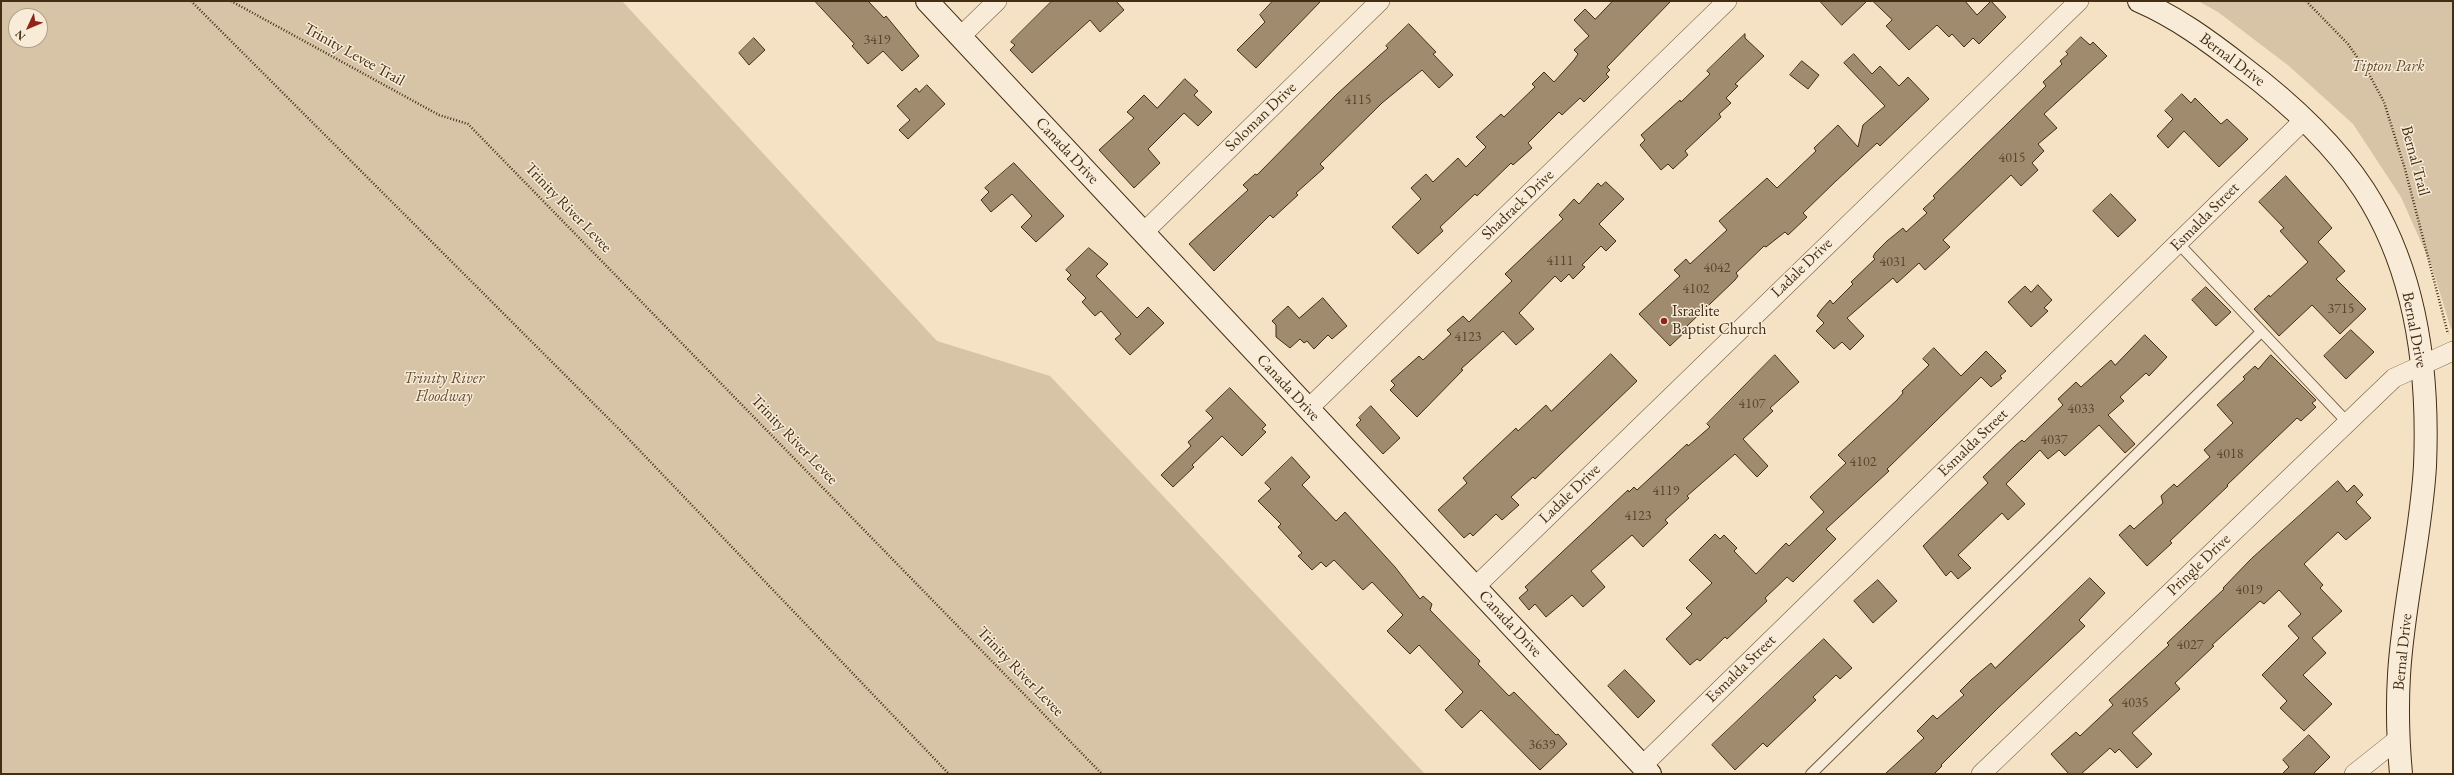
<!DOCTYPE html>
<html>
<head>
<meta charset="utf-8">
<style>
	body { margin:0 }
	#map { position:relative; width:2454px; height:775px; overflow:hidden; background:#f5e2c4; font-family:"EB Garamond",serif }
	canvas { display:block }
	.frame { position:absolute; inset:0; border:2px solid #432d13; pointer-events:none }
	.north { position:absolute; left:8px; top:8px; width:40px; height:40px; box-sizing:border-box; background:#f8ecd9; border:1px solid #b0a08a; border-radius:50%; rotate:226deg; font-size:11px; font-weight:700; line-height:16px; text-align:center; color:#432d13 }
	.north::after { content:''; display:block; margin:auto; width:14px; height:18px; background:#8f2418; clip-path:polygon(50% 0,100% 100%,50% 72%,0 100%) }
</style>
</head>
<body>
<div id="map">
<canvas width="2454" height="775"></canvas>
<div class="frame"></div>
<div class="north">N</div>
</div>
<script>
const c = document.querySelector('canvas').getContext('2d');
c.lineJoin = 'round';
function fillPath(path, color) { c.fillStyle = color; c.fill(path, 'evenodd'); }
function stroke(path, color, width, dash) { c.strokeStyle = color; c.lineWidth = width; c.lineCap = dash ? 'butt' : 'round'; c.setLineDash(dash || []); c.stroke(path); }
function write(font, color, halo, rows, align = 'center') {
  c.font = font + ' "EB Garamond",serif'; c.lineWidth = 3; c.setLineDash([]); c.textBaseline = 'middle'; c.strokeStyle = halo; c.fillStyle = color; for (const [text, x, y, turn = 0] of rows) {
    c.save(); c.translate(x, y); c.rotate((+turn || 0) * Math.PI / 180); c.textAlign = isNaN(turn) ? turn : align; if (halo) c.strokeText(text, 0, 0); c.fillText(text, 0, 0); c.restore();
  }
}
const green = new Path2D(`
	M 1,1 L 622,1 L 937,341 L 1050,376 L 1425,774 L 1,774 ZM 16,16 L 40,16 L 40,40 L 16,40 Z
	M 2198,1 L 2453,1 L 2453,328 L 2451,329 L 2432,267 L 2401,197 L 2353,124 L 2289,66 L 2218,12 Z`);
const building = new Path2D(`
	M 815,1 L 868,1 L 884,18 L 886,16 L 919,56 L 902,71 L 883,51 L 868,64 L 852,46 L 854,44 Z
	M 1052,1 L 1116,1 L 1124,10 L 1100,32 L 1090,20 L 1032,73 L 1010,50 L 1015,45 L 1011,42 Z
	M 1273,1 L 1321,1 L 1256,68 L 1237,50 L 1265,22 L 1260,15 Z
	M 1613,1 L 1671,1 L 1607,67 L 1610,70 L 1606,74 L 1609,77 L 1584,102 L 1580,98 L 1562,115 L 1559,112 L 1528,143 L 1532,148 L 1513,165 L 1511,163 L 1477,196 L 1475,194 L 1440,227 L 1443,231 L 1418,254 L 1392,227 L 1421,199 L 1411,188 L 1426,174 L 1433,182 L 1458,158 L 1466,167 L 1486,147 L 1476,137 L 1501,114 L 1504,117 L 1535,87 L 1532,84 L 1544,72 L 1554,82 L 1574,60 L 1578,54 L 1574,50 L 1589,36 L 1574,20 L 1585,9 L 1595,19 Z
	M 1820,1 L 1867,1 L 1842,25 Z
	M 1873,1 L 1965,1 L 1977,15 L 1991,1 L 2006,17 L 1979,44 L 1973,38 L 1964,47 L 1952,34 L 1949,37 L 1937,25 L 1909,50 L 1886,26 L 1892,20 Z
	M 1409,24 L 1436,52 L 1433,54 L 1453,75 L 1439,88 L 1422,70 L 1382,103 L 1320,164 L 1324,168 L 1296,193 L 1298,195 L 1273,218 L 1270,215 L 1214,271 L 1189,244 L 1248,190 L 1243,185 L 1255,174 L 1257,175 L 1337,94 L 1388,48 L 1386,46 Z
	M 1745,34 L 1745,38 L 1764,56 L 1735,84 L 1738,86 L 1726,98 L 1731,103 L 1719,114 L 1721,117 L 1685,151 L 1688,155 L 1673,169 L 1668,164 L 1661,170 L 1640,145 L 1645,140 L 1641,135 L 1680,100 L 1681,102 L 1710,74 L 1707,71 Z
	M 2081,37 L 2090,45 L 2093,42 L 2107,56 L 2044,114 L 2057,128 L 2038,144 L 2044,151 L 2032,163 L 2038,170 L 2021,186 L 2011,175 L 1943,240 L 1950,247 L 1925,270 L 1919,263 L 1897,283 L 1893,278 L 1847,318 L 1864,336 L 1850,350 L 1842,342 L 1834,349 L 1816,331 L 1824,323 L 1817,316 L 1821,310 L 1830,300 L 1833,304 L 1853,284 L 1851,282 L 1875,259 L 1873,257 L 1875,253 L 1887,241 L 1903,228 L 1906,232 L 1927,213 L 1923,209 L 1935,198 L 1933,196 L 2046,86 L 2043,82 L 2062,64 L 2060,61 L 2068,54 L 2066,52 Z
	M 754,38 L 765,50 L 749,65 L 739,53 Z
	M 1854,54 L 1872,74 L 1880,66 L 1899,86 L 1908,77 L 1929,99 L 1880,146 L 1877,143 L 1836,181 L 1803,213 L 1807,217 L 1788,235 L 1785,232 L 1766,247 L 1764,246 L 1736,273 L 1738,276 L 1735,280 L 1687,326 L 1689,328 L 1670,346 L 1639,314 L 1680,276 L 1674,270 L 1686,259 L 1690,264 L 1727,230 L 1719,221 L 1767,178 L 1777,188 L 1816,151 L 1814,148 L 1838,125 L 1858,147 L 1863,125 L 1885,106 L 1844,63 Z
	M 1802,61 L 1819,75 L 1808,89 L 1790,75 Z
	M 1185,79 L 1198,91 L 1194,95 L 1212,112 L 1198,126 L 1184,113 L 1148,149 L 1160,163 L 1134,188 L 1099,150 L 1134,118 L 1127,112 L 1144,95 L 1157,108 Z
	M 927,85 L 945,104 L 908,139 L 899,130 L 910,120 L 897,106 L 916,88 L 919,92 Z
	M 2182,94 L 2191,103 L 2195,98 L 2221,124 L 2227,119 L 2248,139 L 2219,167 L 2184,131 L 2168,148 L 2157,136 L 2173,119 L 2165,111 Z
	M 1014,163 L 1064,216 L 1036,242 L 1021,227 L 1032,216 L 1012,194 L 991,212 L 981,200 L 989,192 L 985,188 Z
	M 2286,176 L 2332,228 L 2318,242 L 2345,271 L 2336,279 L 2366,309 L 2340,334 L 2312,305 L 2279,336 L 2254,309 L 2269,295 L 2270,297 L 2308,262 L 2280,231 L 2284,228 L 2259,202 Z
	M 1606,182 L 1624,199 L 1599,224 L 1616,241 L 1606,251 L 1601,246 L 1582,265 L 1585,267 L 1573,279 L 1569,274 L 1561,282 L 1555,276 L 1519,313 L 1534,329 L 1516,345 L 1503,331 L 1461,369 L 1463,370 L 1417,417 L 1390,390 L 1395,385 L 1391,381 L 1419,356 L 1423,360 L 1451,334 L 1447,330 L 1463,316 L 1469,322 L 1512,281 L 1505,274 L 1563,219 L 1559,215 L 1574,199 L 1579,204 L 1598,183 L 1601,186 Z
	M 2111,194 L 2136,220 L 2118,237 L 2093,211 Z
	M 1089,248 L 1108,264 L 1096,276 L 1137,318 L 1148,307 L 1164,323 L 1130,355 L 1115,339 L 1121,334 L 1101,311 L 1095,316 L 1082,302 L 1086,298 L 1067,279 L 1071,275 L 1066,270 Z
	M 2038,285 L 2052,300 L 2044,308 L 2048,311 L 2031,327 L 2008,302 L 2025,286 L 2031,292 Z
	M 2206,287 L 2231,312 L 2216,326 L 2192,300 Z
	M 1323,298 L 1347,326 L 1332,339 L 1328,335 L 1314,349 L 1307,341 L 1304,343 L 1300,339 L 1290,348 L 1276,337 L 1276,325 L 1272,321 L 1288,306 L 1299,318 Z
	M 2351,330 L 2374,352 L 2346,379 L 2324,356 Z
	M 2145,335 L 2167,357 L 2149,376 L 2146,373 L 2120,397 L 2124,401 L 2108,415 L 2135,444 L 2125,453 L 2099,425 L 2065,456 L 2059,450 L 2048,459 L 2040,450 L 2006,484 L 2025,504 L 2008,520 L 2002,513 L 1958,555 L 1971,568 L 1958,579 L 1951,571 L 1946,576 L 1923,546 L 1988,483 L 1983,477 L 2015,446 L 2022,440 L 2024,442 L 2063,405 L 2058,399 L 2076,382 L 2081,387 L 2111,360 L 2115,365 Z
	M 1934,348 L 1961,376 L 1986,351 L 2006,371 L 2000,376 L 2002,378 L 1991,387 L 1981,377 L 1887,469 L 1889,471 L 1826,529 L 1836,539 L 1793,582 L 1787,577 L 1765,598 L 1767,601 L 1727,639 L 1725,637 L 1700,661 L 1697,659 L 1690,665 L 1666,639 L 1692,614 L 1686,608 L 1712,583 L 1689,560 L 1715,534 L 1720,539 L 1724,535 L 1737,548 L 1734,551 L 1756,574 L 1786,543 L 1789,546 L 1824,512 L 1810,497 L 1846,463 L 1838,455 L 1897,400 L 1903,393 L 1902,391 L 1929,365 L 1923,359 Z
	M 1611,354 L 1637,381 L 1535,479 L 1533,477 L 1511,497 L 1519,505 L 1502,520 L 1496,514 L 1473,536 L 1470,533 L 1464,538 L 1438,510 L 1467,483 L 1463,478 L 1516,428 L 1518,431 L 1546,405 L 1551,411 Z
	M 1775,355 L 1799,382 L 1770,408 L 1773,411 L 1743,439 L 1768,466 L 1757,477 L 1735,454 L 1687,496 L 1689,498 L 1665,520 L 1668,523 L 1643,547 L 1632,535 L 1591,571 L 1605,587 L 1583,607 L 1572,595 L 1546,617 L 1535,604 L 1529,610 L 1519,598 L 1528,590 L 1525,587 L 1628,490 L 1629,492 L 1634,487 L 1637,490 L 1687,444 L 1688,446 L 1710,427 L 1707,424 Z
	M 2271,355 L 2316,400 L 2312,403 L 2316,407 L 2301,421 L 2297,418 L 2227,485 L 2228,486 L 2170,541 L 2172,543 L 2147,566 L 2119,535 L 2130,525 L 2134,529 L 2163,503 L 2161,496 L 2174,484 L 2177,487 L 2210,457 L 2204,450 L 2233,423 L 2217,405 L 2245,379 L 2243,377 L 2255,366 L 2258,369 Z
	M 1230,388 L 1266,425 L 1262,429 L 1266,432 L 1242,456 L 1222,436 L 1192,465 L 1194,467 L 1173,487 L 1161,475 L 1191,446 L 1188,442 L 1213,418 L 1206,411 Z
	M 1371,406 L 1400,438 L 1383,454 L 1356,425 L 1361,420 L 1359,418 Z
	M 1292,457 L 1310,477 L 1302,485 L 1336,521 L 1345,512 L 1395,567 L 1420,599 L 1423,596 L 1432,604 L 1430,610 L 1480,661 L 1478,664 L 1509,696 L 1514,692 L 1556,735 L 1558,734 L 1567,744 L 1540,770 L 1481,710 L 1462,728 L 1445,710 L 1463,692 L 1419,645 L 1410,654 L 1387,631 L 1403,615 L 1372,582 L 1363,590 L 1334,560 L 1326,567 L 1321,562 L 1312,570 L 1298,556 L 1302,553 L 1278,527 L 1281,524 L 1258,501 L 1271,489 L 1265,483 Z
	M 2338,481 L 2347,492 L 2354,485 L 2363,495 L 2356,502 L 2371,518 L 2346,540 L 2338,532 L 2304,564 L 2323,585 L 2320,588 L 2342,611 L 2312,638 L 2326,653 L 2303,675 L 2332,704 L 2304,731 L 2280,708 L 2287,701 L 2262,675 L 2299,638 L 2288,626 L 2301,614 L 2279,590 L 2264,604 L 2260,601 L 2212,645 L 2214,646 L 2175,683 L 2180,689 L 2132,733 L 2152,754 L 2137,768 L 2119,749 L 2115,753 L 2110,748 L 2081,774 L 2069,774 L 2051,754 L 2076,732 L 2080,736 L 2113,705 L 2109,700 L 2169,645 L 2167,643 L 2224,589 L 2223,588 L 2251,559 Z
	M 2090,578 L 2105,593 L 2079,620 L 2085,626 L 1998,708 L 1941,765 L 1942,766 L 1934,774 L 1885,774 L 1924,738 L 1917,731 L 1933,715 L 1937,719 L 1964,695 L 1960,691 L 1971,680 L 1991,663 L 1995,668 Z
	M 1878,580 L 1897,601 L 1873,623 L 1854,601 Z
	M 1824,639 L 1852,668 L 1840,679 L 1836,675 L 1813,697 L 1816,700 L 1767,747 L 1763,743 L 1735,770 L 1712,745 Z
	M 1625,670 L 1655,701 L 1638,718 L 1608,686 Z
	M 2309,735 L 2330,757 L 2313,774 L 2282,774 L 2289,767 L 2283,760 Z`);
const path = new Path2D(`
	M 191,1 L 621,431 L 949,774
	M 231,1 L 439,115 L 468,124 L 1102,774
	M 2306,1 L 2348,44 L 2370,76 L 2384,102 L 2405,169 L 2448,334`);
const lane = new Path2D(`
	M 2178,243 L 2347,422
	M 1811,774 L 2261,332`);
const street = new Path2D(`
	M 960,37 L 997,1
	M 1143,233 L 1380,1
	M 1308,409 L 1727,1
	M 1475,587 L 2079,1
	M 1642,766 L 2304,120
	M 1981,774 L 2394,378 L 2453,351
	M 2354,774 L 2398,739`);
const secondary = new Path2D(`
	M 927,1 L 1650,774
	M 2139,1 C 2176,17 2209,41 2241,66 C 2286,100 2332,141 2364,190 C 2416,270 2429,371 2425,466 C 2421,536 2403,605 2399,675 C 2397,708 2398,741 2401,774`);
const markers = [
	[1664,321,4,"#8f2418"]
];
const numberNames = [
	["3419",877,40],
	["4115",1358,100],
	["4015",2012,158],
	["4111",1560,261],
	["4031",1893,262],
	["4042",1717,268],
	["4102",1696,289],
	["3715",2341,309],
	["4123",1468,337],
	["4107",1752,404],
	["4033",2081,409],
	["4037",2054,440],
	["4018",2230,454],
	["4102",1863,462],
	["4119",1666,491],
	["4123",1638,516],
	["4019",2249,590],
	["4027",2190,645],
	["4035",2135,703],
	["3639",1542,745]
];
const streetNames = [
	["Trinity Levee Trail",354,55,29],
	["Bernal Drive",2232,60,37],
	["Soloman Drive",1261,117,-44],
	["Canada Drive",1067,151,47],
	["Bernal Trail",2415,161,75],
	["Shadrack Drive",1518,205,-44],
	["Trinity River Levee",568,208,46],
	["Esmalda Street",2205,217,-45],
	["Ladale Drive",1802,268,-44],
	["Bernal Drive",2414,330,79],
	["Canada Drive",1288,388,47],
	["Trinity River Levee",794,440,46],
	["Esmalda Street",1973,443,-44],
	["Ladale Drive",1570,494,-44],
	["Pringle Drive",2199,565,-44],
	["Canada Drive",1510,624,47],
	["Bernal Drive",2403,652,-84],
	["Esmalda Street",1741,669,-44],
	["Trinity River Levee",1020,672,46]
];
const parkNames = [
	["Tipton Park",2388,67],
	["Trinity River",444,379],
	["Floodway",444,397]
];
const poiNames = [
	["Israelite",1672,312],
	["Baptist Church",1672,330]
];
fillPath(green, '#d7c3a6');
fillPath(building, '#a08b6f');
stroke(building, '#432d13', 1);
stroke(lane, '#705a3f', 12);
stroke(street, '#705a3f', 20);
stroke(secondary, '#432d13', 24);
stroke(path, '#432d13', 2.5, [1, 2]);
stroke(lane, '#f8ecd9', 10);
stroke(street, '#f8ecd9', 19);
stroke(secondary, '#f8ecd9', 22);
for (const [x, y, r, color] of markers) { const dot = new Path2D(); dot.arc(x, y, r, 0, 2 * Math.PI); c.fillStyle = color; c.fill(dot); stroke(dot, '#f8ecd9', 1.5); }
write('14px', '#5a442a', null, numberNames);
write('16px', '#432d13', '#f8ecd9', streetNames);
write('italic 16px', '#614b30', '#f8ecd9', parkNames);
write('16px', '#432d13', '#f8ecd9', poiNames, 'left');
</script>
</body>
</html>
